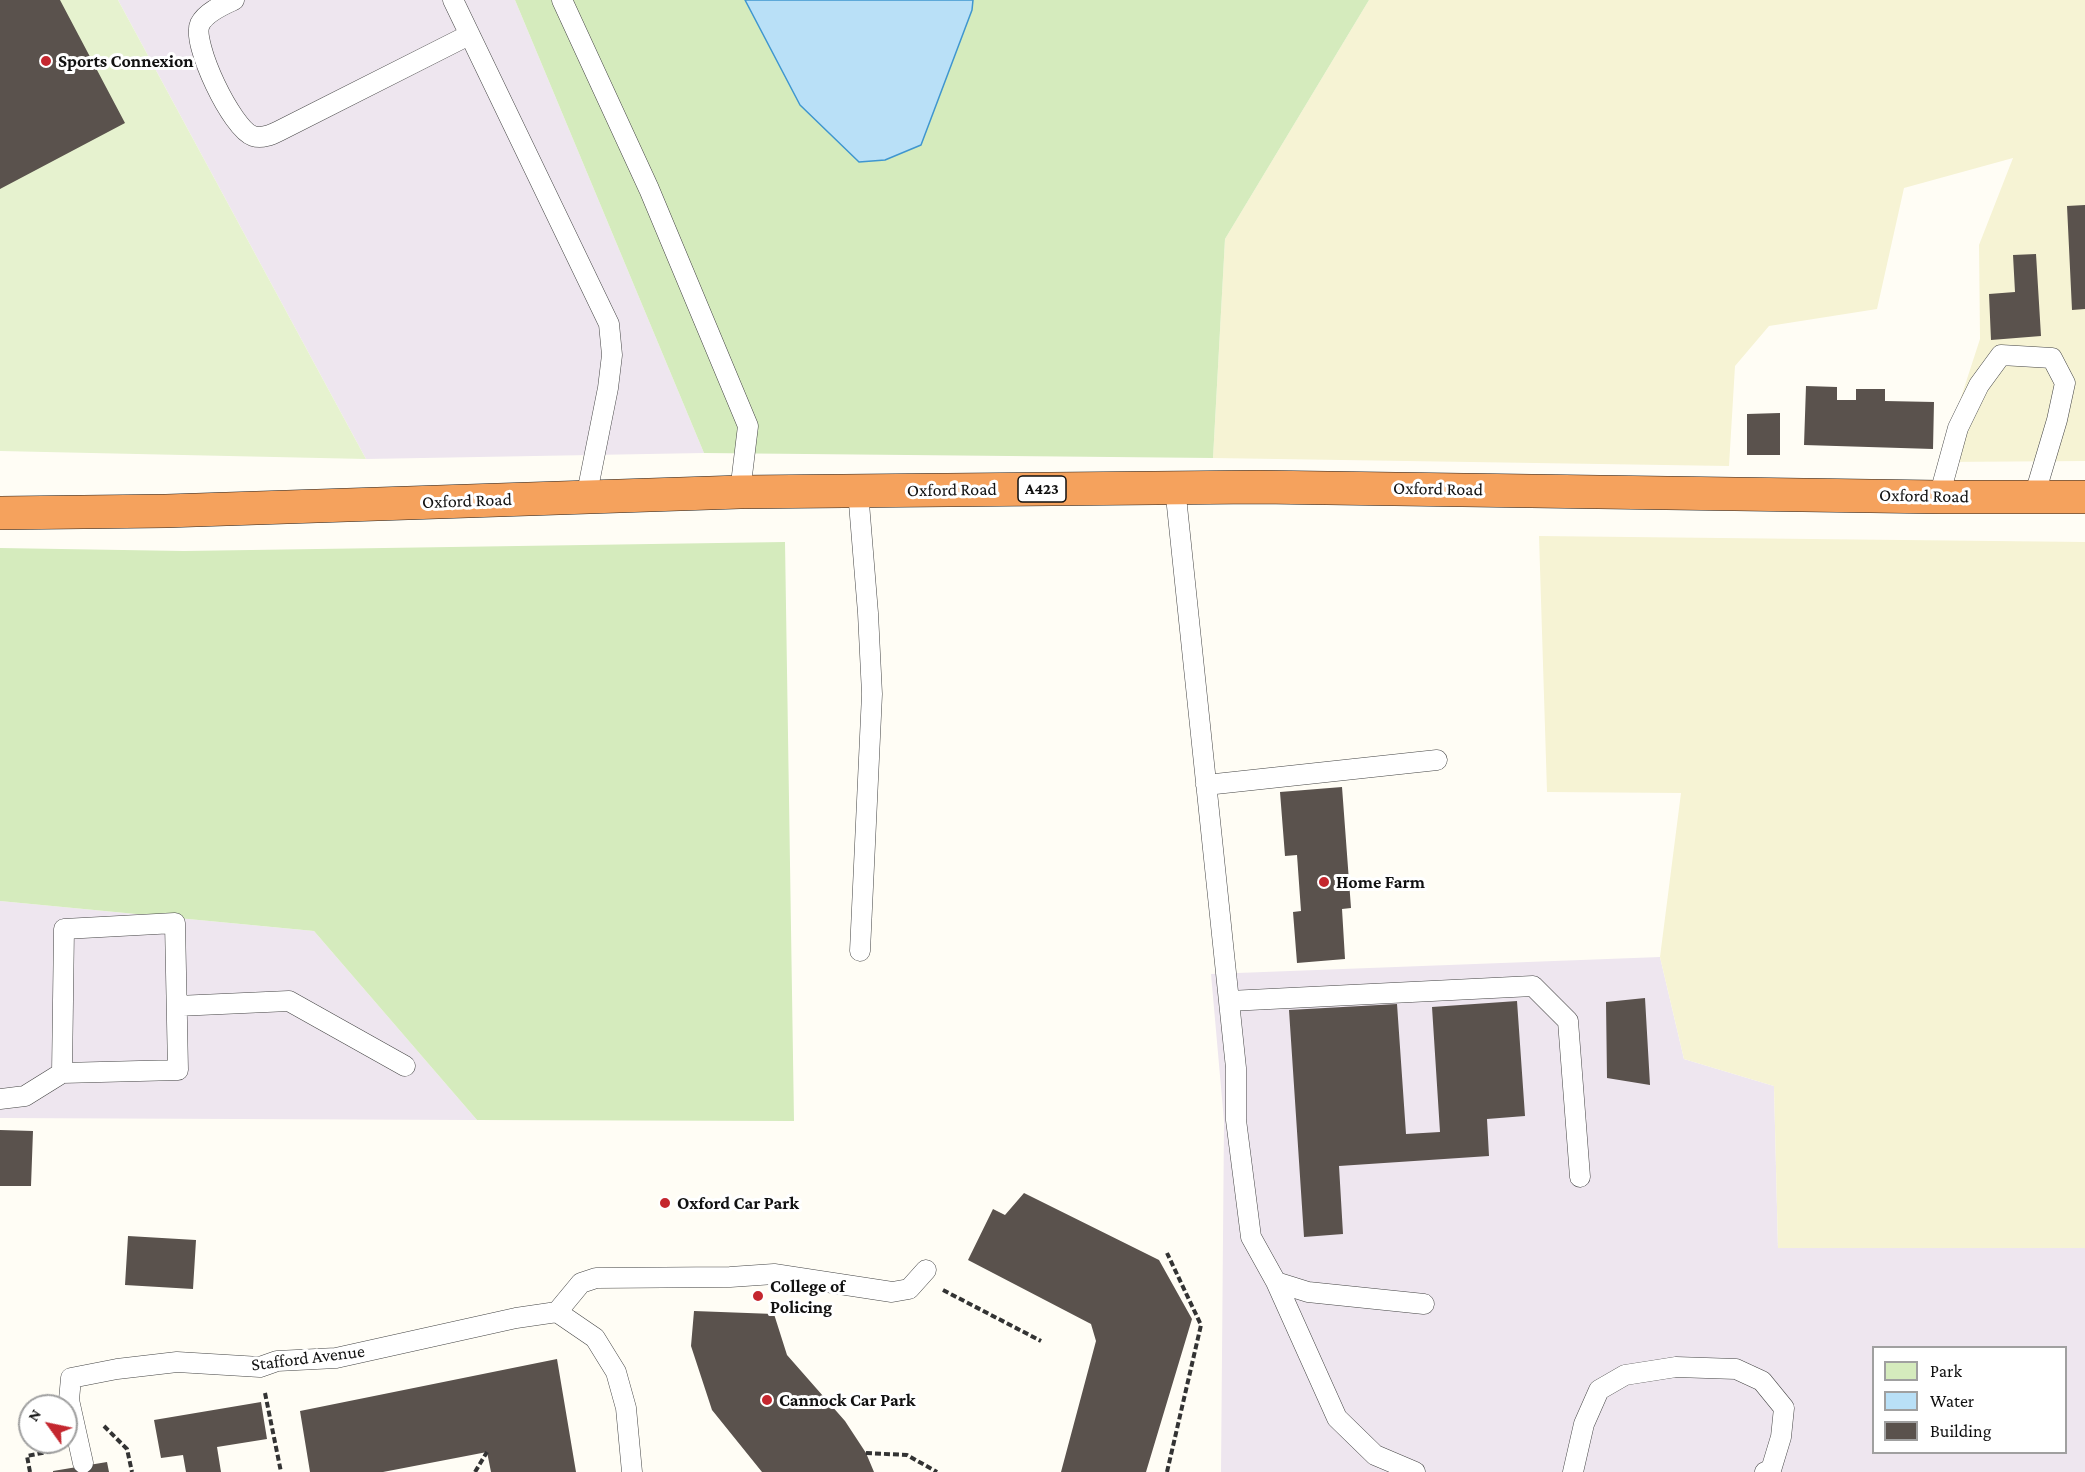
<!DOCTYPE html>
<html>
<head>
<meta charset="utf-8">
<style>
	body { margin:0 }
	#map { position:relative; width:2085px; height:1472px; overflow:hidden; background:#fffdf5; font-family:"Crimson Pro",serif }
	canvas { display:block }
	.legend { position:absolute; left:1872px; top:1346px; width:195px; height:108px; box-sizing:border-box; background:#fff; border:2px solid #a0a0a0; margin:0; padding:8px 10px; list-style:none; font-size:18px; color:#111 }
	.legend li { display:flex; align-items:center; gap:12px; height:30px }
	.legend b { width:30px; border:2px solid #a0a0a0 }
	.north { position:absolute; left:18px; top:1394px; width:60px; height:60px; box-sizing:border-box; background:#fff; border:2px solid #a0a0a0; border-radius:50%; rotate:303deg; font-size:16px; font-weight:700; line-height:24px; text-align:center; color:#111 }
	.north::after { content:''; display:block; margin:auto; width:21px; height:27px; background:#c4262e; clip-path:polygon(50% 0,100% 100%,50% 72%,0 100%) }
</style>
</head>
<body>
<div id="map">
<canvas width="2085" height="1472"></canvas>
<ul class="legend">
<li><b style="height:16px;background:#d5ebbd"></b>Park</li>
<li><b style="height:16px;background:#b9e0f7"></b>Water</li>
<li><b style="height:16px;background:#5a524d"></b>Building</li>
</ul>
<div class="north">N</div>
</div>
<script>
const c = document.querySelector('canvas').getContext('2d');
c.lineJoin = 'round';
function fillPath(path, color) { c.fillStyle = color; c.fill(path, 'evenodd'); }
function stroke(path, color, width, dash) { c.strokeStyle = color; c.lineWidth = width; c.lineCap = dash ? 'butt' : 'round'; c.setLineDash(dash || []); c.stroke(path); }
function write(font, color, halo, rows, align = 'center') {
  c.font = font + ' "Crimson Pro",serif'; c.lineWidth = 6; c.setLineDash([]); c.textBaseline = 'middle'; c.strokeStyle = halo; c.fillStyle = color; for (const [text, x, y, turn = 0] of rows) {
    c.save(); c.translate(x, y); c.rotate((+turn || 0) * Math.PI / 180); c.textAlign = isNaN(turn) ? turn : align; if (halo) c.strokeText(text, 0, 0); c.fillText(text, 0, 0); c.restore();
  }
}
const industrial = new Path2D(`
	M 118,0 L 515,0 L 704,453 L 366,459 Z
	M 0,901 L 314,931 L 477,1120 L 0,1118 Z
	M 1660,957 L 1684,1059 L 1774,1086 L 1778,1248 L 2085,1248 L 2085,1472 L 1221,1472 L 1224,1121 L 1211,974 ZM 1874,1348 L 2066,1348 L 2066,1452 L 1874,1452 Z`);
const farmland = new Path2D(`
	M 1369,0 L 2085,0 L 2085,461 L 1940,462 L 1980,339 L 1979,245 L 2013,158 L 1904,188 L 1877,309 L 1769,326 L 1735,366 L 1729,466 L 1213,458 L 1225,239 Z
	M 1539,536 L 2085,542 L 2085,1248 L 1778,1248 L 1774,1086 L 1684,1059 L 1660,957 L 1681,793 L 1547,792 Z`);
const green = new Path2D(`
	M 515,0 L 1369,0 L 1225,239 L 1213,458 L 704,453 Z
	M 785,542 L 794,1121 L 477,1120 L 314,931 L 0,901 L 0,548 L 184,551 Z`);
const pitch = new Path2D(`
	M 0,0 L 118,0 L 366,459 L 0,451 Z`);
const water = new Path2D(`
	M 745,0 L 973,0 L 972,10 L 921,145 L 885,160 L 859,162 L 800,105 Z`);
const building = new Path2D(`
	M 0,0 L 60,0 L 125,123 L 0,189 Z
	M 2085,205 L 2085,309 L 2072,310 L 2067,206 Z
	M 2036,254 L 2041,336 L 1991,340 L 1989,294 L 2015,292 L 2013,255 Z
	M 1806,386 L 1837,387 L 1837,400 L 1856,400 L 1856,389 L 1885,389 L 1885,401 L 1934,402 L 1933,449 L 1804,445 Z
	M 1780,413 L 1780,455 L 1747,455 L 1747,414 Z
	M 1342,787 L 1351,908 L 1342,909 L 1345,959 L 1297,963 L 1293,912 L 1301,911 L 1297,855 L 1285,856 L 1280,792 Z
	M 1645,998 L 1650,1085 L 1607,1078 L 1606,1002 Z
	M 1517,1001 L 1525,1116 L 1487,1119 L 1489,1156 L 1339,1166 L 1343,1234 L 1304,1237 L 1289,1010 L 1397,1004 L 1406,1134 L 1440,1132 L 1432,1007 Z
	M 0,1130 L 33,1131 L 31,1186 L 0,1186 Z
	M 1024,1193 L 1159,1260 L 1192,1319 L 1146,1472 L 1061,1472 L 1096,1341 L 1091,1324 L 968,1260 L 993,1209 L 1005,1215 Z
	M 128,1236 L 196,1240 L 193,1289 L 125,1285 Z
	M 694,1311 L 774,1314 L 787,1355 L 845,1421 L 866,1453 L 874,1472 L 762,1472 L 712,1410 L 691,1346 Z
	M 557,1359 L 576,1472 L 491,1472 L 487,1452 L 383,1472 L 310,1472 L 300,1411 Z
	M 261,1402 L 267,1439 L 217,1447 L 221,1472 L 186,1472 L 183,1455 L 161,1458 L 154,1420 Z
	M 107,1462 L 109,1472 L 53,1472 L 53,1471 Z`);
const path = new Path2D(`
	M 943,1290 L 1041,1341
	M 265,1393 L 281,1472
	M 104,1426 L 127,1449 L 132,1472
	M 866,1453 L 907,1455 L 937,1472
	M 30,1472 L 27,1456 L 52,1451
	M 475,1472 L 487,1452
	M 1167,1472 L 1201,1325 L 1167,1253`);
const lane = new Path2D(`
	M 234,0 C 223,5 206,12 200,24 C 191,43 232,129 253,136 C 262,139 271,135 279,131 L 469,35
	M 453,0 L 609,324 L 612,355 L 608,388 L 586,498
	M 562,0 L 649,189 L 748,426 L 740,492
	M 1175,487 L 1236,1068 L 1236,1120 L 1251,1237 L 1276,1282 L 1308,1292 L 1424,1304
	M 858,491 L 868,613 L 872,694 L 860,951
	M 1939,497 L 1958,428 L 1979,385 L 2001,355 L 2052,358 L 2065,383 L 2057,420 L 2034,497
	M 1206,785 L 1437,760
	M 1229,1001 L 1533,986 L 1568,1021 L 1580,1177
	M 177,1006 L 289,1001 L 405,1066
	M 0,1099 L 25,1096 L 62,1073 L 178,1070 L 175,923 L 64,929 L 62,1073
	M 1276,1282 L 1337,1418 L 1375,1455 L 1415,1472
	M 557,1312 L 581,1283 L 596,1278 L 730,1277 L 774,1274 L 892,1292 L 909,1289 L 926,1270
	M 557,1312 L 595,1338 L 616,1372 L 626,1408 L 632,1472
	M 83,1463 L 69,1400 L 71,1378 L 117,1369 L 177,1362 L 260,1367 L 277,1361 L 336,1358 L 516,1318 L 557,1312
	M 1573,1472 L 1584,1424 L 1599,1390 L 1625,1375 L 1676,1367 L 1736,1369 L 1762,1381 L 1784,1408 L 1781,1437 L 1771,1470 L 1765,1472`);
const highway = new Path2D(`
	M 0,513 L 166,511 L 740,492 L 1259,487 L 1939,497 L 2085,497`);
const markers = [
	[46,61,6,"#c4262e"],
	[1324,882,6,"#c4262e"],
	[665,1203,6,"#c4262e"],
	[758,1296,6,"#c4262e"],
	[767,1400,6,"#c4262e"]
];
const shields = [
	[1042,489,48]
];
const shieldNames = [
	["A423",1042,489]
];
const poiNames = [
	["Sports Connexion",58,61],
	["Home Farm",1336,882],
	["Oxford Car Park",677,1203],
	["College of",770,1286],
	["Policing",770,1307],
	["Cannock Car Park",779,1400]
];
const streetNames = [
	["Oxford Road",1438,489,1],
	["Oxford Road",952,490,-1],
	["Oxford Road",1924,496,1],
	["Oxford Road",467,501,-2],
	["Stafford Avenue",308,1358,-7]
];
fillPath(industrial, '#eee6ef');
fillPath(farmland, '#f6f3d4');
fillPath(green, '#d5ebbd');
fillPath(pitch, '#e6f2cf');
fillPath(water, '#b9e0f7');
stroke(water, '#3f96cf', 1.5);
fillPath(building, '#5a524d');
stroke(lane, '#444', 21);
stroke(highway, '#222', 34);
stroke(path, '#333', 4, [6, 3]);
stroke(lane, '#fff', 20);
stroke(highway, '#f5a25d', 33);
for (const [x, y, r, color] of markers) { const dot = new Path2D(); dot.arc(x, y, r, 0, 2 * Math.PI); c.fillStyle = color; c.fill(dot); stroke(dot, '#fff', 2); }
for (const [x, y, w] of shields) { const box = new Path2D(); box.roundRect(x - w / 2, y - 13, w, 26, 4.5); c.fillStyle = '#fff'; c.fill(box); stroke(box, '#111', 1.5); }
write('bold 16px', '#111', null, shieldNames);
write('bold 18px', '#111', '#fff', poiNames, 'left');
write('18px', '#111', '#fff', streetNames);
</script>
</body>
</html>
